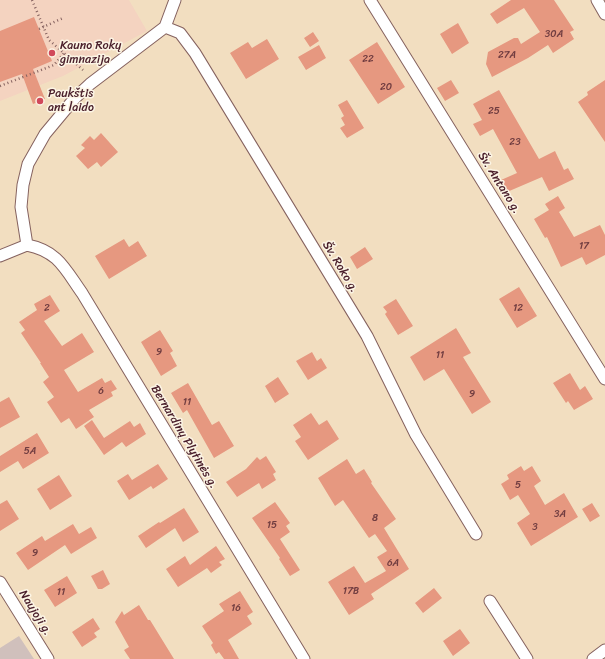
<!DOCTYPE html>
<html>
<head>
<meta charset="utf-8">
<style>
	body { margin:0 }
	canvas { display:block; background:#f2dec0 }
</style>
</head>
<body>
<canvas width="605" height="659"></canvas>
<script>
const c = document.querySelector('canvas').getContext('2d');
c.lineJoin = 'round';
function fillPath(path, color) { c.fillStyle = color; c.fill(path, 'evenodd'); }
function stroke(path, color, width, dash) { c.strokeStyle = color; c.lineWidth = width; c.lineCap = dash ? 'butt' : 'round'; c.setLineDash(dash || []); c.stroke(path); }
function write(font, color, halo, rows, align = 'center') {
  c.font = font + ' Sriracha,sans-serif'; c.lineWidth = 3; c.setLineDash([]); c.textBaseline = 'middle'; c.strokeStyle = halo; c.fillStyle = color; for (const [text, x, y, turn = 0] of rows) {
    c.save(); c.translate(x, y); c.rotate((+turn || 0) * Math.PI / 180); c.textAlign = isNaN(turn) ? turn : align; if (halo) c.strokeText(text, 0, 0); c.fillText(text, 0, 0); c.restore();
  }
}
const built = new Path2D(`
	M 0,0 L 129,0 L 147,31 L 63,76 L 0,101 Z`);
const industrial = new Path2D(`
	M 19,636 L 34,659 L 0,659 L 0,648 Z`);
const building = new Path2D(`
	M 511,0 L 554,0 L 574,30 L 570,32 L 574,39 L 553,53 L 548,45 L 528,58 L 492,77 L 486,64 L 488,52 L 514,38 L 518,38 L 521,44 L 540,32 L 524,8 L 497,24 L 490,14 Z
	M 34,17 L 52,61 L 33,69 L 45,99 L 33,104 L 22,74 L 0,82 L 0,31 Z
	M 458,23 L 469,43 L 452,54 L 440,34 Z
	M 313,32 L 319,41 L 310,47 L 304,38 Z
	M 267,39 L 279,59 L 246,79 L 230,53 L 248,42 L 252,48 Z
	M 377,42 L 405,87 L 378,104 L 349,60 Z
	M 319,45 L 326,58 L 306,70 L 298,57 Z
	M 451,80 L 459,93 L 445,101 L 437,88 Z
	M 605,80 L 605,142 L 578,102 L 588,95 L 587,92 Z
	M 499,90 L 539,159 L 555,151 L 564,170 L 568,168 L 574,179 L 549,191 L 542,177 L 507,192 L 501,180 L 517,173 L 493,129 L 480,136 L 473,124 L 482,120 L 473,104 Z
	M 347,100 L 364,128 L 347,138 L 340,128 L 345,125 L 341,118 L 344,116 L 338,105 Z
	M 101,133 L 118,152 L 101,167 L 97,162 L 88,169 L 76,156 L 85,148 L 81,145 L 90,136 L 94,140 Z
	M 558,196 L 565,208 L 559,212 L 574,237 L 600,225 L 605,235 L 605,255 L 586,265 L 582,257 L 561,267 L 547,237 L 545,238 L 534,219 L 549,210 L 545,204 Z
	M 124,239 L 129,247 L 138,241 L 147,256 L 109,279 L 95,256 Z
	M 365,247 L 373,259 L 357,269 L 350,257 Z
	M 519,287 L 537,316 L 517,328 L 499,299 Z
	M 50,295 L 60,311 L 44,321 L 62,346 L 82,333 L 94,352 L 64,370 L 78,392 L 102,378 L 105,383 L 111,380 L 117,389 L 111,392 L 113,396 L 89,410 L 94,417 L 76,429 L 69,418 L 61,423 L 47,402 L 54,397 L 43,382 L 49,377 L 40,363 L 41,363 L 21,333 L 25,330 L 19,322 L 37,310 L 34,304 Z
	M 396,299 L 413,326 L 398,335 L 385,314 L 387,312 L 383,307 Z
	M 456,328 L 471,353 L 463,357 L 491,402 L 472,414 L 444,369 L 424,381 L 410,357 Z
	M 160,330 L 173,351 L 170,353 L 177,366 L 161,376 L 141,342 Z
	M 312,352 L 317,361 L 321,358 L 327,368 L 308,380 L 296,361 Z
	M 570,373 L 580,390 L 585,386 L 593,399 L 574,410 L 568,401 L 566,403 L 553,383 Z
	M 278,377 L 289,394 L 275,403 L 265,386 Z
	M 188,383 L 212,425 L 219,421 L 234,446 L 214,458 L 187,410 L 183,413 L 171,393 Z
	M 9,397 L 20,417 L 0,428 L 0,402 Z
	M 311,413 L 319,425 L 327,420 L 339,439 L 308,460 L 295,441 L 301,437 L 293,425 Z
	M 92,420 L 104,438 L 130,421 L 134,427 L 140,423 L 146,434 L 126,447 L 122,442 L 104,455 L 84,426 Z
	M 37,433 L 49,453 L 23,469 L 18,461 L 0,472 L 0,456 Z
	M 266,456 L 276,472 L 273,474 L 276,480 L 262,489 L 259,483 L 237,497 L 226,482 L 246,469 L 257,457 L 260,460 Z
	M 347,459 L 356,474 L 364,469 L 372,482 L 371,483 L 396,519 L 384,528 L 409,569 L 371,594 L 374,599 L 349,615 L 328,582 L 354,566 L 365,583 L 386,571 L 377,557 L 387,551 L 375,534 L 369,538 L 343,500 L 335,506 L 318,478 Z
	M 158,464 L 168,479 L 153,489 L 151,486 L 129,500 L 117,481 L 128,474 L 132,480 Z
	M 521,466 L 524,471 L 532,466 L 541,481 L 534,486 L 545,505 L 564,493 L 578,517 L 531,546 L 517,523 L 530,514 L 518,495 L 510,500 L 501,484 L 509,479 L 507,475 Z
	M 59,475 L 72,496 L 50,510 L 37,489 Z
	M 7,500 L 19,519 L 0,531 L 0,504 Z
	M 275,502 L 290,523 L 286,526 L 290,532 L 280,539 L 300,570 L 290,576 L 279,559 L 280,558 L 252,518 Z
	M 592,503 L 600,516 L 590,522 L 582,509 Z
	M 184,508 L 199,532 L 183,542 L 175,528 L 146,548 L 138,536 L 159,522 L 160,523 Z
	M 73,524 L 79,534 L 91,527 L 97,538 L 71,554 L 65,545 L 28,570 L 16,553 L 42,536 L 45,541 Z
	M 216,546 L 225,559 L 219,562 L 222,565 L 211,573 L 207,568 L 178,587 L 166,569 L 185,556 L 190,565 Z
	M 103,570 L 110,584 L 102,589 L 98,589 L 91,576 Z
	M 67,576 L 77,593 L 55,607 L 44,590 Z
	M 434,588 L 442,598 L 423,613 L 415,603 Z
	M 240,591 L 253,612 L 247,616 L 252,624 L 228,640 L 239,659 L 224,659 L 219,652 L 216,654 L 211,645 L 213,643 L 202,626 L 224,611 L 219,604 Z
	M 139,605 L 148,620 L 150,620 L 174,659 L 130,659 L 124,650 L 129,647 L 115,622 L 122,611 L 124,615 Z
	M 93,618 L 100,629 L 94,633 L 97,637 L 82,647 L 72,632 Z
	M 460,629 L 470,643 L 453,656 L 443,641 Z`);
const path = new Path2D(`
	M 32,0 L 49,40 L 83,70
	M 39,29 L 63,18
	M 0,86 L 54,65 L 64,53`);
const street = new Path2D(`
	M 370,0 L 605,379
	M 597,0 L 605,14
	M 165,27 L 180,33 L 195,53 L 367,336 L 416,435 L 476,534
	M 27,245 C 58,251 65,269 82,293 L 304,659
	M 27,245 L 21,207 L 23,185 L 28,164 L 45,134 L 75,98 L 90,84 L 165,27 L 175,0
	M 0,256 L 27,245
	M 0,582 L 48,659
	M 490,601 L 527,659
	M 593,659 L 605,650`);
const markers = [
	[52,53,4,"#d1495b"],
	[40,101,4,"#d1495b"]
];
const numberNames = [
	["30A",554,34],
	["27A",507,55],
	["22",368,59],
	["20",386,87],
	["25",494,111],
	["23",515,142],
	["17",584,246],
	["2",47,308],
	["12",518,308],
	["9",159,352],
	["11",440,355],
	["6",101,391],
	["9",472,394],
	["11",187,402],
	["5A",30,451],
	["5",518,485],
	["3A",560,514],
	["8",375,518],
	["15",272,525],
	["3",535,527],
	["9",35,553],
	["6A",393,563],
	["17B",351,591],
	["11",61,592],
	["16",236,608]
];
const poiNames = [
	["Kauno Rokų",60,46],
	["gimnazija",60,60],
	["Paukštis",48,94],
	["ant laido",48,108]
];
const streetNames = [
	["Šv. Antano g.",499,183,58],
	["Šv. Roko g.",340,267,59],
	["Bernardinų Plytinės g.",184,437,59],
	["Naujoji g.",35,613,58]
];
fillPath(built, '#f4d3c0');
fillPath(industrial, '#d0c0bc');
fillPath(building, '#e69880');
stroke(street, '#85625f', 13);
stroke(path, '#85625f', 2.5, [1, 3]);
stroke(street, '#fff', 11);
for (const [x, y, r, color] of markers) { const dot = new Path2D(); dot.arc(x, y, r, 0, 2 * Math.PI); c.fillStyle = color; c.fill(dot); stroke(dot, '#fcf5e5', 1.5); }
write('10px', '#713d40', null, numberNames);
write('12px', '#4a1f2b', '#fcf5e5', poiNames, 'left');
write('12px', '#4a1f2b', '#fcf5e5', streetNames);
</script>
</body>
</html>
